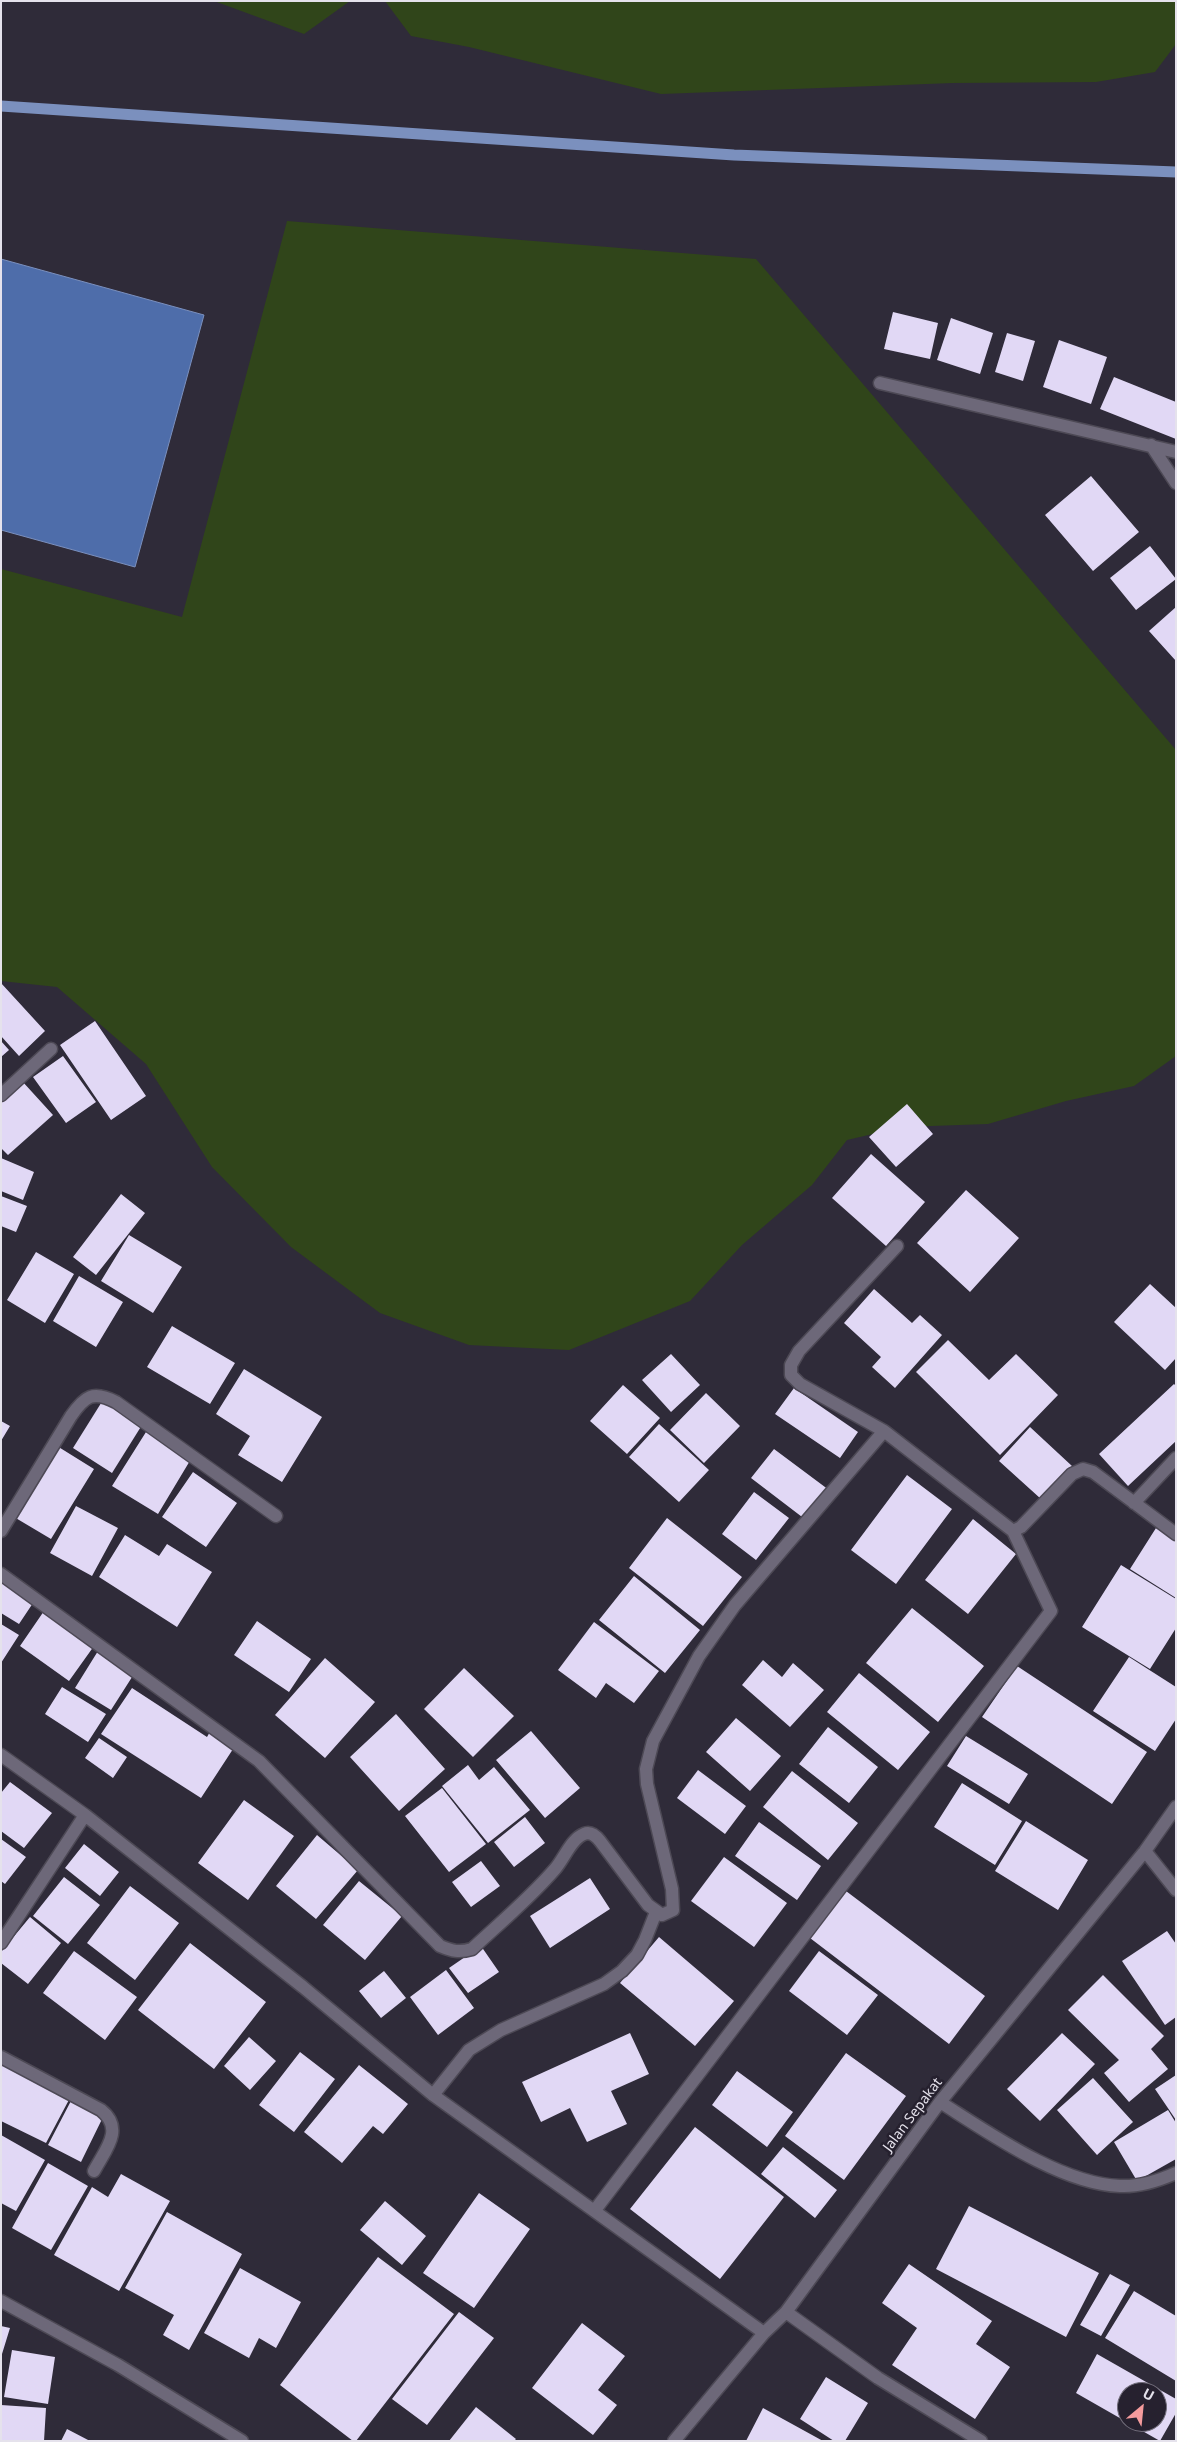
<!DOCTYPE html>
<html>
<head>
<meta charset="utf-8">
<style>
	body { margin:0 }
	#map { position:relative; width:1177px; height:2442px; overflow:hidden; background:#2f2b39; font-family:"Noto Sans",sans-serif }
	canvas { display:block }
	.frame { position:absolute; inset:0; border:2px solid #e5e2ec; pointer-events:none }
	.north { position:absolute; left:1117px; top:2382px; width:50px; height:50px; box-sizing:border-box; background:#26212f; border:1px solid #726e7b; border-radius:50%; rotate:28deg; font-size:14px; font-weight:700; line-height:20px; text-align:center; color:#e5e2ec }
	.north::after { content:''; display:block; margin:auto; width:18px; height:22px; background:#f59b9d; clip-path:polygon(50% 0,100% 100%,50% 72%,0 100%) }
</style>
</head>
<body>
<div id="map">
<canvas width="1177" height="2442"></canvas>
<div class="frame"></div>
<div class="north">U</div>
</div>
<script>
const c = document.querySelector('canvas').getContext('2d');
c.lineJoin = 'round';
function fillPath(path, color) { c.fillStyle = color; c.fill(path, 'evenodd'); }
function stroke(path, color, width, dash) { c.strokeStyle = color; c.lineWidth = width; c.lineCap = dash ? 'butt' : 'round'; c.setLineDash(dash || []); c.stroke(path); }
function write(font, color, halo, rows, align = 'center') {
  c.font = font + ' "Noto Sans",sans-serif'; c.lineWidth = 5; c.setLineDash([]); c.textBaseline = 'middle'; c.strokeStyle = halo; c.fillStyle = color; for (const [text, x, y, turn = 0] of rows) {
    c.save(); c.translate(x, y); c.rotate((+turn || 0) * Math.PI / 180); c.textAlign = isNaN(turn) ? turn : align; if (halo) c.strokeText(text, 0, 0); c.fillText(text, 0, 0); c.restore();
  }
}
const green = new Path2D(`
	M 214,1 L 350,1 L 304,34 Z
	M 385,1 L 1176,1 L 1176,44 L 1155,72 L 1096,82 L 953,83 L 661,94 L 469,47 L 411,36 Z
	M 287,221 L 756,259 L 1176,750 L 1176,1056 L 1134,1086 L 1066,1101 L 988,1124 L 903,1127 L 847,1140 L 812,1185 L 742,1245 L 690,1301 L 569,1350 L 469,1345 L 380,1313 L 291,1247 L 212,1167 L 146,1064 L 57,987 L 1,981 L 1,569 L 182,617 Z`);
const water = new Path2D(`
	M 1,259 L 204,315 L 135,567 L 1,530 Z`);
const stream = new Path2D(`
	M 1,106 L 734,155 L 1176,172`);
const building = new Path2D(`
	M 893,312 L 938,323 L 930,359 L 884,349 Z
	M 951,318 L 993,333 L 980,374 L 937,360 Z
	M 1007,333 L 1035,341 L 1023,381 L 995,372 Z
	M 1059,340 L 1107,357 L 1091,404 L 1043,387 Z
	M 1114,377 L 1176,402 L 1176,439 L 1100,409 Z
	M 1091,476 L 1139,532 L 1093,571 L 1045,515 Z
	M 1150,546 L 1176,579 L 1136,610 L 1110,578 Z
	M 1176,607 L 1176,661 L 1149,631 Z
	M 1,983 L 45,1031 L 19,1056 L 1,1036 Z
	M 95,1021 L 146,1096 L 111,1120 L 60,1045 Z
	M 1,1041 L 9,1050 L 1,1057 Z
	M 63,1056 L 96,1102 L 66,1123 L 33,1077 Z
	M 22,1081 L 53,1115 L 8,1155 L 1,1148 L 1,1099 Z
	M 907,1104 L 933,1134 L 896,1167 L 869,1137 Z
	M 871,1154 L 925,1202 L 886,1246 L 832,1198 Z
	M 1,1158 L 34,1172 L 23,1200 L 1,1191 Z
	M 966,1190 L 1019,1238 L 970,1292 L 917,1243 Z
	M 121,1194 L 145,1213 L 96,1275 L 73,1257 Z
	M 1,1196 L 27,1206 L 16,1232 L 1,1226 Z
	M 129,1235 L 182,1267 L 153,1313 L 101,1281 Z
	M 36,1252 L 74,1274 L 45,1323 L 7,1300 Z
	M 79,1276 L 123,1302 L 96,1347 L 53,1321 Z
	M 1150,1284 L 1176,1308 L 1176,1358 L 1165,1370 L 1114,1322 Z
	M 874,1289 L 912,1323 L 920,1315 L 942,1335 L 895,1388 L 872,1367 L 881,1357 L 844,1323 Z
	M 172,1326 L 235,1363 L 210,1404 L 147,1367 Z
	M 948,1340 L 989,1380 L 1016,1354 L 1058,1395 L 1000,1455 L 916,1372 Z
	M 671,1354 L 700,1385 L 671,1412 L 642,1380 Z
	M 244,1369 L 322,1417 L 282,1482 L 238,1455 L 250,1436 L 216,1414 Z
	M 1174,1384 L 1176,1386 L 1176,1441 L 1128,1486 L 1099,1454 Z
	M 623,1385 L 660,1418 L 627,1454 L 590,1421 Z
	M 794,1388 L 858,1432 L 840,1458 L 775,1414 Z
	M 706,1393 L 740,1426 L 704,1463 L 670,1430 Z
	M 103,1400 L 142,1425 L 112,1473 L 73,1448 Z
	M 1,1421 L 10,1426 L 1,1441 Z
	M 659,1424 L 709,1470 L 679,1502 L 629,1457 Z
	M 1030,1427 L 1072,1466 L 1041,1499 L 999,1461 Z
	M 146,1432 L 191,1459 L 158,1514 L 112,1486 Z
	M 57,1446 L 94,1469 L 51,1539 L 14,1517 Z
	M 774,1449 L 829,1490 L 806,1520 L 751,1478 Z
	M 193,1472 L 237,1503 L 206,1547 L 162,1517 Z
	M 907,1475 L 952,1509 L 896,1584 L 851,1550 Z
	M 754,1492 L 789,1518 L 756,1560 L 722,1534 Z
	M 76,1506 L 118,1528 L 92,1576 L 50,1553 Z
	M 667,1518 L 742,1577 L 703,1626 L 629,1568 Z
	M 973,1519 L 1016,1554 L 968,1614 L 925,1580 Z
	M 1156,1528 L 1176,1540 L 1176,1598 L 1130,1569 Z
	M 125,1535 L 159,1556 L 167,1544 L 212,1572 L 177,1627 L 99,1577 Z
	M 1121,1565 L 1176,1599 L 1176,1628 L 1150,1669 L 1082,1627 Z
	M 634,1576 L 700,1630 L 665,1673 L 599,1620 Z
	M 1,1582 L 33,1603 L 19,1624 L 1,1613 Z
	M 912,1608 L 984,1666 L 938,1722 L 866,1663 Z
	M 44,1611 L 94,1646 L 69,1681 L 20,1646 Z
	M 257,1621 L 311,1659 L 289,1692 L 234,1655 Z
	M 594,1622 L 659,1671 L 634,1703 L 606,1683 L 596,1698 L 558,1670 Z
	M 1,1624 L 19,1635 L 1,1663 Z
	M 98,1651 L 134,1674 L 111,1710 L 75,1688 Z
	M 1129,1657 L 1176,1687 L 1176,1719 L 1155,1751 L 1093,1711 Z
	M 325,1658 L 375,1702 L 325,1758 L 275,1715 Z
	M 763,1660 L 782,1677 L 793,1663 L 824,1690 L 790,1727 L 742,1685 Z
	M 1017,1666 L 1147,1752 L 1112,1804 L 982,1717 Z
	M 464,1668 L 514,1716 L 473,1757 L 424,1709 Z
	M 859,1673 L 930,1732 L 898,1770 L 827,1712 Z
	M 62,1687 L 106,1714 L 88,1742 L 45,1714 Z
	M 132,1688 L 207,1737 L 211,1730 L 235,1746 L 201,1798 L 101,1734 Z
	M 396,1714 L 445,1769 L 399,1811 L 350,1757 Z
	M 736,1718 L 781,1756 L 750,1791 L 706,1752 Z
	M 828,1727 L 878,1767 L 849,1803 L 799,1764 Z
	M 531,1731 L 580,1788 L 545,1818 L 496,1760 Z
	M 966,1736 L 1028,1774 L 1009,1804 L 947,1766 Z
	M 99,1738 L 127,1757 L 113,1778 L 85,1758 Z
	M 468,1765 L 479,1780 L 494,1767 L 530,1810 L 488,1843 L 442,1786 Z
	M 698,1770 L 746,1806 L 725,1834 L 677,1798 Z
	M 792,1771 L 858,1823 L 828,1860 L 763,1807 Z
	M 10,1782 L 52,1813 L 24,1848 L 1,1831 L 1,1793 Z
	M 962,1783 L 1022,1821 L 995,1865 L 934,1827 Z
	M 442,1788 L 486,1844 L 449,1872 L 405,1816 Z
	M 244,1800 L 294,1836 L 248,1900 L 198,1863 Z
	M 525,1817 L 545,1843 L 514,1867 L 494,1842 Z
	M 1026,1821 L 1088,1860 L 1058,1910 L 995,1871 Z
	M 759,1822 L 821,1866 L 797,1900 L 735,1856 Z
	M 317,1835 L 358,1870 L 316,1919 L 276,1886 Z
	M 1,1839 L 26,1857 L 5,1884 L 1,1881 Z
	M 84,1844 L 119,1872 L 100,1896 L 65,1868 Z
	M 724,1857 L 787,1903 L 754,1947 L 691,1901 Z
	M 481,1861 L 500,1886 L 471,1907 L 452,1882 Z
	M 64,1877 L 100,1905 L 68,1944 L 33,1916 Z
	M 590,1878 L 610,1909 L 550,1948 L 530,1916 Z
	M 359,1881 L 402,1916 L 365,1960 L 323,1925 Z
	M 130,1886 L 179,1923 L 135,1980 L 87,1943 Z
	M 846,1891 L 985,1996 L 949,2044 L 810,1938 Z
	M 30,1917 L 61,1943 L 28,1984 L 1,1963 L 1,1952 Z
	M 1167,1931 L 1176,1944 L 1176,2017 L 1165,2025 L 1122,1961 Z
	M 659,1937 L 734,2001 L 695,2046 L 620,1983 Z
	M 190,1943 L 266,2002 L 214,2069 L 138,2010 Z
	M 481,1946 L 499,1972 L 468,1993 L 449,1968 Z
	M 74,1951 L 137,1997 L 105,2040 L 43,1993 Z
	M 819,1951 L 878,1995 L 847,2035 L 789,1991 Z
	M 446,1970 L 474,2008 L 438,2035 L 410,1997 Z
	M 384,1971 L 406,1998 L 381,2018 L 359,1991 Z
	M 1103,1975 L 1164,2036 L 1151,2049 L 1168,2069 L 1129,2102 L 1104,2073 L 1119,2060 L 1068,2010 Z
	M 630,2033 L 649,2074 L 611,2091 L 627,2124 L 587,2142 L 570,2108 L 541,2122 L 522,2082 Z
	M 1062,2033 L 1095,2064 L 1040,2121 L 1007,2089 Z
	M 249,2037 L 276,2061 L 250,2090 L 224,2066 Z
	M 300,2052 L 335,2079 L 294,2132 L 259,2105 Z
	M 846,2053 L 906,2096 L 844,2180 L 785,2136 Z
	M 1,2060 L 71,2096 L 46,2143 L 1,2121 Z
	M 359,2065 L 408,2104 L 383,2134 L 373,2126 L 342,2163 L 304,2132 Z
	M 737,2071 L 793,2112 L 767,2147 L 712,2105 Z
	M 1176,2075 L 1176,2120 L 1155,2089 Z
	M 1093,2078 L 1133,2122 L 1097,2155 L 1057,2110 Z
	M 73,2097 L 105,2113 L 81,2162 L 48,2145 Z
	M 1168,2110 L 1176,2123 L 1176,2159 L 1137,2181 L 1114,2142 Z
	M 695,2127 L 784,2197 L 720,2279 L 630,2209 Z
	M 1,2135 L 45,2160 L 16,2211 L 1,2203 Z
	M 783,2147 L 837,2190 L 815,2218 L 761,2174 Z
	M 48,2163 L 88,2186 L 51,2250 L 12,2228 Z
	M 121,2174 L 170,2201 L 119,2291 L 54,2255 L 92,2187 L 108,2197 Z
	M 479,2193 L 530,2229 L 474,2308 L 423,2273 Z
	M 385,2201 L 426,2236 L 402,2265 L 360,2230 Z
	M 969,2206 L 1099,2273 L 1066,2337 L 936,2269 Z
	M 167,2212 L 242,2254 L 189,2350 L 163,2335 L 174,2315 L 125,2288 Z
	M 378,2257 L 454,2314 L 356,2441 L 353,2441 L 280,2385 Z
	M 909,2264 L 992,2321 L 976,2344 L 1010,2367 L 975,2419 L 892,2365 L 917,2328 L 882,2303 Z
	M 240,2268 L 301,2302 L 276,2348 L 259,2338 L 249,2358 L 204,2333 Z
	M 1110,2274 L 1130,2285 L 1101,2336 L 1080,2325 Z
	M 1134,2291 L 1176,2316 L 1176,2381 L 1105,2338 Z
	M 459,2312 L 494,2338 L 427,2425 L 392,2399 Z
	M 582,2323 L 625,2356 L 598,2390 L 617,2405 L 593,2435 L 532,2388 Z
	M 1,2326 L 10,2328 L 2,2354 L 1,2354 Z
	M 12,2350 L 55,2357 L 48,2404 L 4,2397 Z
	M 1097,2354 L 1176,2399 L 1176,2413 L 1160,2441 L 1076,2393 ZM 1127,2392 L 1157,2392 L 1157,2422 L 1127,2422 Z
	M 826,2377 L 868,2403 L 845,2441 L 834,2441 L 800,2419 Z
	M 1,2405 L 46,2408 L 44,2441 L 1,2441 Z
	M 476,2407 L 516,2439 L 514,2441 L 449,2441 Z
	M 763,2408 L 823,2441 L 746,2441 Z
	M 67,2429 L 90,2441 L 61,2441 Z`);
const minor = new Path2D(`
	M 880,383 L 1176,452
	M 1151,445 L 1176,483
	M 1,1095 L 51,1049
	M 1134,1503 L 1176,1458
	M 1,1531 L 71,1416 C 85,1396 93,1390 116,1402 L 276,1516
	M 1013,1531 L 1021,1527 L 1072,1474 L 1083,1469 L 1093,1472 L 1176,1534
	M 1,1574 L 259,1761 L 440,1946 C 452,1951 459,1953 472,1949 C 500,1923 530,1898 555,1869 C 564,1859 571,1839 584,1834 C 591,1831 596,1836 600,1841 L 648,1905 L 662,1915 L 673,1910 L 672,1889 L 647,1784 L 646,1769 L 653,1741 L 699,1656 L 735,1605 L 884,1431
	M 1,1755 L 85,1815 L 303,1987 L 433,2095 L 764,2333
	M 1145,1851 L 1176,1890
	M 1,1943 L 85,1815
	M 1,2057 L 101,2110 C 125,2129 105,2150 94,2171
	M 433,2095 L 469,2050 L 501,2030 L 604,1984 L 622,1971 L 637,1955 L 645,1940 L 656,1912
	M 940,2102 C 989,2133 1061,2184 1120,2186 C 1140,2187 1158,2181 1176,2173
	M 595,2210 L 1051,1611 L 1013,1531 L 884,1431 L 800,1384 L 791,1375 L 791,1365 L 799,1351 L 897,1246
	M 1,2301 L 118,2365 L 242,2441
	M 786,2312 L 878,2378 L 981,2441
	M 674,2441 L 764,2333 L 786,2312 L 940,2102 L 1145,1851 L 1176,1807`);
const streetNames = [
	["Jalan Sepakat",913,2115,-53]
];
fillPath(green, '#30451a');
fillPath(water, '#4e6daa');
stroke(water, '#7b90be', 1);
stroke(stream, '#7b90be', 11);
fillPath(building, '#e1d8f5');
stroke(minor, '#4d4955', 15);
stroke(minor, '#6d6879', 12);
write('14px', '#e5e2ec', '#26212f', streetNames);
</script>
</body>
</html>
